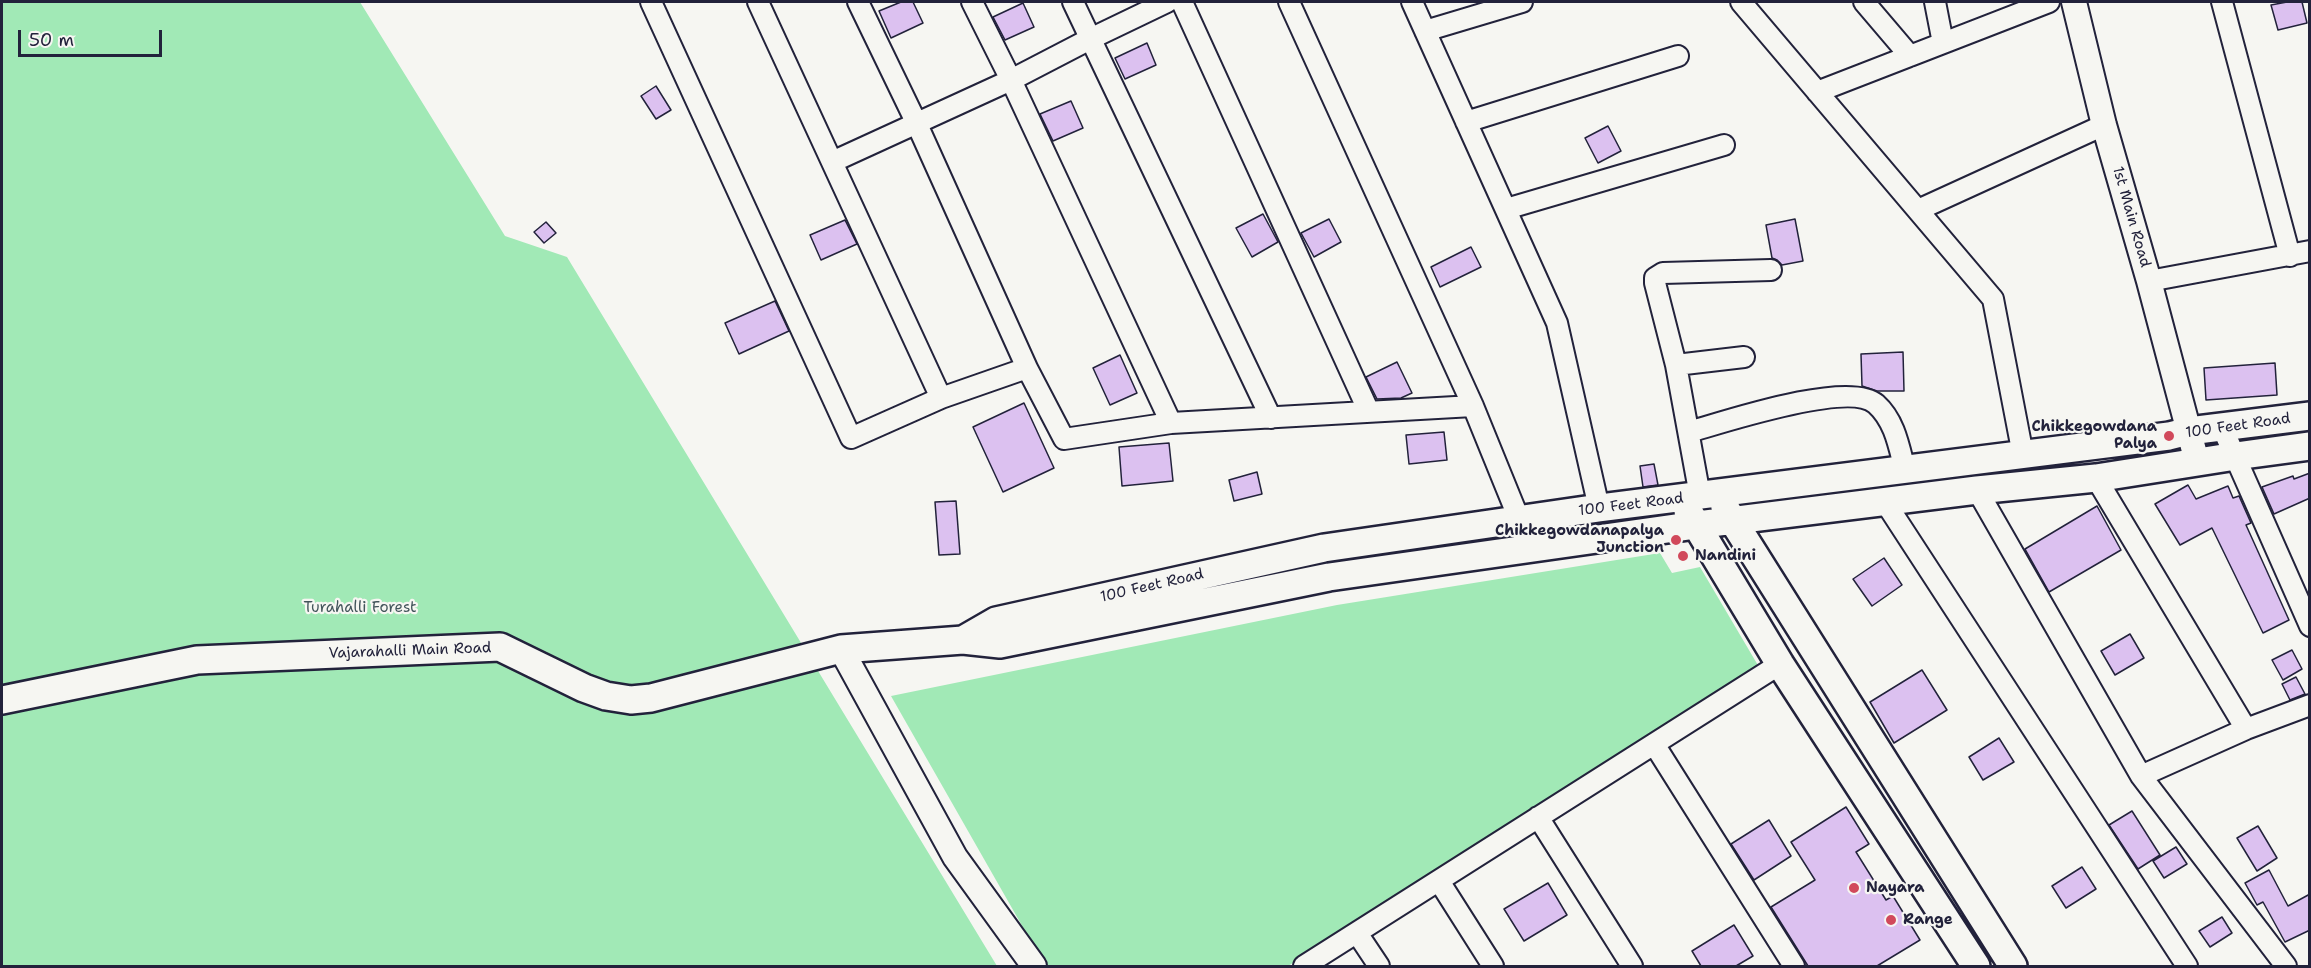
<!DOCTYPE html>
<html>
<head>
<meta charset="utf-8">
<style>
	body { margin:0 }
	#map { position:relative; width:2311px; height:968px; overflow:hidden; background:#f6f6f2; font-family:"Shantell Sans",sans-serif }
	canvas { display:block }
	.frame { position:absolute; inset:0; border:3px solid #22223b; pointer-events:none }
	.scale { position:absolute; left:18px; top:30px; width:144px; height:27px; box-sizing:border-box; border:3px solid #22223b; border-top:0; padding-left:8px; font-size:18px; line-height:21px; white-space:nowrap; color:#22223b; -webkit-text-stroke:4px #f6f6f2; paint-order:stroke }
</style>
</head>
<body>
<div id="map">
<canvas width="2311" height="968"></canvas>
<div class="frame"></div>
<div class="scale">50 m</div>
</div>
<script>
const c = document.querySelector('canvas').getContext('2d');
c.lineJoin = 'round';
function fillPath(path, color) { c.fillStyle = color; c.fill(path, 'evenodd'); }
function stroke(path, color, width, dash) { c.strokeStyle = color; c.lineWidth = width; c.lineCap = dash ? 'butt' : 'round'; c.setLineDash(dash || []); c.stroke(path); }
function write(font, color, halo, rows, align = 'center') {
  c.font = font + ' "Shantell Sans",sans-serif'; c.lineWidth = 4.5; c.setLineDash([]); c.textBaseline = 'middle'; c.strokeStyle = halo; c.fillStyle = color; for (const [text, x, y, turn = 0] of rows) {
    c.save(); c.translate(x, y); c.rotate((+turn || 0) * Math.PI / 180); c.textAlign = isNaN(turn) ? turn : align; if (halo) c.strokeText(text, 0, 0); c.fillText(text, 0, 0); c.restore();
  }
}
const green = new Path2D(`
	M 2,2 L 360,2 L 505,236 L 567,257 L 997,966 L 2,966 Z
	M 1660,553 L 1672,573 L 1700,567 L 1759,667 L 1288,966 L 1045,966 L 891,696 L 1337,605 Z`);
const building = new Path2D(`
	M 901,2 L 913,2 L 923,23 L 891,38 L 879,11 Z
	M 2287,2 L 2302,2 L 2307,23 L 2278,30 L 2271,5 Z
	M 1023,3 L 1034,27 L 1005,40 L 993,17 Z
	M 1147,43 L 1156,65 L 1125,79 L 1115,58 Z
	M 656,86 L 671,110 L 656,119 L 641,96 Z
	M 1071,101 L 1083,128 L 1053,141 L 1040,114 Z
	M 1608,126 L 1621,151 L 1598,163 L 1585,138 Z
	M 1263,214 L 1278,242 L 1252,257 L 1236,228 Z
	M 1329,219 L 1341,242 L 1314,257 L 1301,233 Z
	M 1795,219 L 1803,261 L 1782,265 L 1777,260 L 1772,258 L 1766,225 Z
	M 845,220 L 857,244 L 821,260 L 810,235 Z
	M 546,222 L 556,233 L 544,243 L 534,232 Z
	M 1471,247 L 1481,267 L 1440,287 L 1431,267 Z
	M 775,301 L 789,331 L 739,354 L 725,323 Z
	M 1903,352 L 1904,391 L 1877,391 L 1862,386 L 1861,354 Z
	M 1120,355 L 1137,393 L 1110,405 L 1093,368 Z
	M 1397,362 L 1412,393 L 1401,398 L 1377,399 L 1366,377 Z
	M 2275,363 L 2277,395 L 2206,400 L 2204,368 Z
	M 1024,403 L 1054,468 L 1003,492 L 973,427 Z
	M 1444,432 L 1447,460 L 1409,464 L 1406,435 Z
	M 1169,443 L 1173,481 L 1122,486 L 1119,447 Z
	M 1654,464 L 1658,485 L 1643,487 L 1640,466 Z
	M 1257,472 L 1262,494 L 1234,501 L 1229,480 Z
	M 2310,473 L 2310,498 L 2274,514 L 2262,487 L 2293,476 L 2294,479 Z
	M 2188,485 L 2196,499 L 2228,486 L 2233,498 L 2239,496 L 2251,523 L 2246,525 L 2289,620 L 2263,633 L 2212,528 L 2180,545 L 2155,504 Z
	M 956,501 L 960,554 L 939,555 L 935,502 Z
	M 2097,506 L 2121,550 L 2049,592 L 2025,549 Z
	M 1884,558 L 1902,585 L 1872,606 L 1853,579 Z
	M 2130,634 L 2144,658 L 2115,675 L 2101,651 Z
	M 2292,650 L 2302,669 L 2283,680 L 2272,660 Z
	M 1922,670 L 1947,710 L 1894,743 L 1870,702 Z
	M 2296,677 L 2305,694 L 2290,700 L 2282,684 Z
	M 1999,738 L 2014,762 L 1983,780 L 1969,757 Z
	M 1846,807 L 1869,844 L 1856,852 L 1886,900 L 1893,896 L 1920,940 L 1877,966 L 1808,966 L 1771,907 L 1815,880 L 1791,842 Z
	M 2132,811 L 2160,855 L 2138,869 L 2109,825 Z
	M 1769,820 L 1791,856 L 1754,880 L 1731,844 Z
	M 2258,826 L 2277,858 L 2257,871 L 2237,838 Z
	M 2176,847 L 2187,864 L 2164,878 L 2153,861 Z
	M 2082,867 L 2096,889 L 2066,908 L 2052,886 Z
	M 2269,870 L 2288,906 L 2310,894 L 2310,930 L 2285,942 L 2263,902 L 2257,905 L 2245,883 Z
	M 1548,883 L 1567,915 L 1524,941 L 1504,909 Z
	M 2222,917 L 2232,933 L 2210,947 L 2199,931 Z
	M 1734,925 L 1753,956 L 1736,966 L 1701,966 L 1692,951 Z`);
const minor = new Path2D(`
	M 651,2 L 851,438 L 941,398 L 1027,368 L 1064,439 L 1171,423 L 1473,406
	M 758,2 L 941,398
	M 858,2 L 916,122 L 1027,368
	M 972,2 L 1011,80 L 1171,423
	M 1073,2 L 1271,418
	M 1182,2 L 1369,412
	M 1289,2 L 1473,406 L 1519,519 L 1527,548
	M 1412,2 L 1557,323 L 1599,508
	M 1741,2 L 1993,299 L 2023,455
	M 1864,2 L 1910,56
	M 1935,2 L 1943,43
	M 2222,2 L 2290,256
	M 1425,31 L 1522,2
	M 1817,92 L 2049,2
	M 1466,122 L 1678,56
	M 832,162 L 1011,80 L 1090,39 L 1167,2
	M 1506,209 L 1724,145
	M 1918,210 L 2104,125
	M 2149,281 L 2310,251
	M 1676,365 L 1744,357
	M 2222,427 L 2310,626
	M 1689,432 C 1724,422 1849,380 1876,404 C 1895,421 1899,447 1905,470
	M 2096,478 L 2246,729
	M 1977,490 L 2141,776 L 2286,966
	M 1700,496 L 1676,365 L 1655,283 L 1655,278 L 1663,273 L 1771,270
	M 1885,502 L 2187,966
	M 1654,744 L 1794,966
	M 2141,776 L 2246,729 L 2310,705
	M 1538,817 L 1632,966
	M 1439,881 L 1493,966
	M 1357,933 L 1379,966
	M 1304,966 L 1780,664`);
const tertiary = new Path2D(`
	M 2074,2 L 2104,125 L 2149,281 L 2197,462
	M 841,649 L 955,857 L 1034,966`);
const secondary = new Path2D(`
	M 1725,508 L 2013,966
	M 1688,511 L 1780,664 L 1976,966
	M 963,640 L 996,621 L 1324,548 L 1599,508 L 2169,436 L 2189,431 L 2310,416
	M 2,700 L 197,660 L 500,647 L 584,688 L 606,696 L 631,700 L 651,698 L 841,649 L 963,640 L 1000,644 L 1329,577 L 1696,525 L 1977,490 L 2096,478 L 2236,456 L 2310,446`);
const markers = [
	[2169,436,6,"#d1495b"],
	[1676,540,6,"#d1495b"],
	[1683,556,6,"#d1495b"],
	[1854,888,6,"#d1495b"],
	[1891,920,6,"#d1495b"]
];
const streetNames = [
	["1st Main Road",2131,217,74],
	["100 Feet Road",2238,426,-8],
	["100 Feet Road",1631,505,-7],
	["100 Feet Road",1152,586,-13],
	["Vajarahalli Main Road",410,651,-2]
];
const poiNames = [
	["Chikkegowdana",2157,427,"right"],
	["Palya",2157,444,"right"],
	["Chikkegowdanapalya",1664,531,"right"],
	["Junction",1664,548,"right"],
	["Nandini",1695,556],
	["Nayara",1866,888],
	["Range",1903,920]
];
const parkNames = [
	["Turahalli Forest",360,608]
];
fillPath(green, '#a1e9b6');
fillPath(building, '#dcc1f0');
stroke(building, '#22223b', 1.5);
stroke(minor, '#22223b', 24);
stroke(tertiary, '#22223b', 28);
stroke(secondary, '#22223b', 32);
stroke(minor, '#f6f6f2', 20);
stroke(tertiary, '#f6f6f2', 24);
stroke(secondary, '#f6f6f2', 27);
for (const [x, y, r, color] of markers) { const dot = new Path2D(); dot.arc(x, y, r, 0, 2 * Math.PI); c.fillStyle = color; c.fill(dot); stroke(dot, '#f6f6f2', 2); }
write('15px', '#22223b', '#f6f6f2', streetNames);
write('bold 15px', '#22223b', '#f6f6f2', poiNames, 'left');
write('15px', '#42545a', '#f6f6f2', parkNames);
</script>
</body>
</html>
